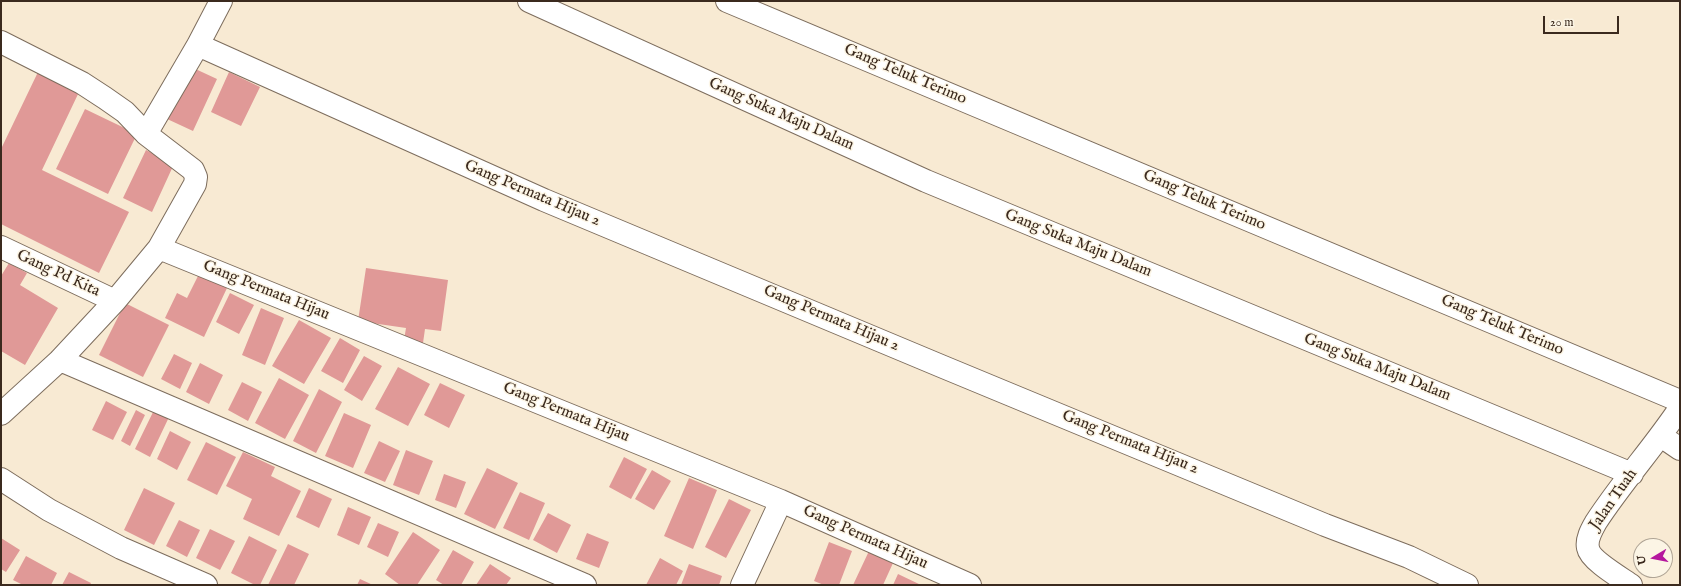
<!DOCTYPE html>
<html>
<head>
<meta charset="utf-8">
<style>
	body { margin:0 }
	#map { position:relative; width:1681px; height:586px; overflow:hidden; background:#f8ead3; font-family:"IM FELL English",serif }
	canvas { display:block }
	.frame { position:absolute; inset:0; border:2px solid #3b2a1e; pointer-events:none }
	.north { position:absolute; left:1633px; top:538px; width:40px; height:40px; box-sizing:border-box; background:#fcf5e5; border:1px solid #afa495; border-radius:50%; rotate:260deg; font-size:11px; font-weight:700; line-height:16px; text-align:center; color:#3b2a1e }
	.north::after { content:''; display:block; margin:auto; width:14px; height:18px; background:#b5179e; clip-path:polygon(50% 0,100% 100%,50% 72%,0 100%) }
	.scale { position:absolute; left:1543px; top:16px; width:76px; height:18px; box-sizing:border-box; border:2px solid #3b2a1e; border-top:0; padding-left:5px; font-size:12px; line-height:14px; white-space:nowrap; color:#3b2a1e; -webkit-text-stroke:3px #fcf5e5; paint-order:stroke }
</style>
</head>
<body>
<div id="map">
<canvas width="1681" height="586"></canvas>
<div class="frame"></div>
<div class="north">U</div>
<div class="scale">20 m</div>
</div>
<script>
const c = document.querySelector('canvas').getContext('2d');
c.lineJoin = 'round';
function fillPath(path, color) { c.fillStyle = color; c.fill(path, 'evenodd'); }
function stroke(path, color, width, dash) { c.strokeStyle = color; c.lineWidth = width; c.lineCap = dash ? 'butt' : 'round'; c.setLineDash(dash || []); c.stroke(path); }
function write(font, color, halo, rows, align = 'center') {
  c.font = font + ' "IM FELL English",serif'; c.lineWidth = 3; c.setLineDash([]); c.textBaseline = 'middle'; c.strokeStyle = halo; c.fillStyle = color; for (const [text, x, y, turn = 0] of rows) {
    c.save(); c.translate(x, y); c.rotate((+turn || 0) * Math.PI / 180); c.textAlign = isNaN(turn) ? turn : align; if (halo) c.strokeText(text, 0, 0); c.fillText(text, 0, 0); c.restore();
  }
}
const building = new Path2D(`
	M 189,66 L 217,79 L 193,131 L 165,118 Z
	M 38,72 L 79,92 L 42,170 L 129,212 L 99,273 L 1,224 L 1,149 Z
	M 229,72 L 260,87 L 241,126 L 211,112 Z
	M 85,109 L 137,134 L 108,194 L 56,169 Z
	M 146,150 L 174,164 L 152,212 L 123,198 Z
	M 9,263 L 27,273 L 20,285 L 58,308 L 25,365 L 1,351 L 1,276 Z
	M 366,268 L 448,280 L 441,331 L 425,329 L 423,343 L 404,340 L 406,328 L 358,321 Z
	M 199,274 L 227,288 L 204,337 L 165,318 L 177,293 L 187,298 Z
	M 230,293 L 254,305 L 239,334 L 216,322 Z
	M 125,303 L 169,325 L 143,377 L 99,355 Z
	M 261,308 L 284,318 L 265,365 L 242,355 Z
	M 299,320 L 331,338 L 304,384 L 272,366 Z
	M 340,338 L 360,350 L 343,383 L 321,371 Z
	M 174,354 L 192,363 L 180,389 L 161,379 Z
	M 364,356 L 382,366 L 362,401 L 344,390 Z
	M 200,363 L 223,375 L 209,404 L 186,392 Z
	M 398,367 L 430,384 L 408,426 L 375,409 Z
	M 279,378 L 309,395 L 285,439 L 255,423 Z
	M 242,382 L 262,392 L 248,421 L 228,410 Z
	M 440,383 L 465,395 L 449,428 L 424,415 Z
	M 319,389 L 342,402 L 316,453 L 293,441 Z
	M 106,401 L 127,412 L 113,440 L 92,430 Z
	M 155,408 L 170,415 L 150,457 L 135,449 Z
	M 136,410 L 145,415 L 130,446 L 121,441 Z
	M 344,413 L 371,425 L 353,468 L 325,456 Z
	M 170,431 L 191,442 L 177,470 L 157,459 Z
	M 379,441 L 400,451 L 385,482 L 364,473 Z
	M 206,442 L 236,457 L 217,495 L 187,480 Z
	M 406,450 L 433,461 L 419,495 L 393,485 Z
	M 243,452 L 275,467 L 271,476 L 301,491 L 279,536 L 243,519 L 252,499 L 226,486 Z
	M 624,457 L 647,469 L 631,499 L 609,487 Z
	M 487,468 L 518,483 L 495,529 L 464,514 Z
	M 652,470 L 671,481 L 654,510 L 635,499 Z
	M 444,474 L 466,482 L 456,508 L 435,500 Z
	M 689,478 L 717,490 L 693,549 L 664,536 Z
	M 144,488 L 175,503 L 154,545 L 124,530 Z
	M 309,488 L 332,499 L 319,528 L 296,517 Z
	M 520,492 L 545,503 L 529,540 L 503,528 Z
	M 729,499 L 751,510 L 726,558 L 705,547 Z
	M 348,507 L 371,517 L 359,545 L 337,535 Z
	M 548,513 L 571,525 L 557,553 L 533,540 Z
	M 179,520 L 200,530 L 187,557 L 166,546 Z
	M 378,523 L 399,532 L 388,557 L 367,547 Z
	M 210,529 L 235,541 L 220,570 L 196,558 Z
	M 413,532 L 440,550 L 417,585 L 400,585 L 385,574 Z
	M 587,533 L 609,542 L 599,568 L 576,559 Z
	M 249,536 L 277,550 L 260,585 L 255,585 L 231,573 Z
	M 1,538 L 20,550 L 6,572 L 1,569 Z
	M 829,542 L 852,551 L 839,585 L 824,585 L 814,581 Z
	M 288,544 L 309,554 L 294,585 L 268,585 Z
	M 453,550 L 474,562 L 461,585 L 444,585 L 436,580 Z
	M 869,551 L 893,563 L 883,585 L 853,585 Z
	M 26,556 L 57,573 L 51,585 L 23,585 L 13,580 Z
	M 660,558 L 683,571 L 676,585 L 646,585 Z
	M 490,564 L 511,578 L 506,585 L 476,585 Z
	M 689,564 L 722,576 L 719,585 L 681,585 Z
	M 69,572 L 91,583 L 90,585 L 62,585 Z
	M 898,574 L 921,585 L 893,585 Z
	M 360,579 L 373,585 L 357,585 Z`);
const minor = new Path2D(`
	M 529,1 L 926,181 L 1632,474
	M 727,1 L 1680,401
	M 1,42 L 82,83 L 105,98 L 125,112 L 146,134 L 193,170 L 196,177 L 195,184 L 159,248
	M 198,45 L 544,200 L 941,366 L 1325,525 L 1409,557 L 1467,585
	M 146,134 L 198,45 L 221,1
	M 1,247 L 115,301
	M 60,360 L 585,585
	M 1,414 L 60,360 L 115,301 L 159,248 L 781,501 L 970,585
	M 1661,436 L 1680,449
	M 1,479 L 49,510 L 121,548 L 206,585
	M 742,585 L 781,501
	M 1631,585 C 1621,578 1590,560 1588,548 C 1586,539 1592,529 1596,522 C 1622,482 1654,447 1680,408`);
const streetNames = [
	["Gang Teluk Terimo",905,75,23],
	["Gang Suka Maju Dalam",781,115,24],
	["Gang Permata Hijau 2",532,194,23],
	["Gang Teluk Terimo",1204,201,23],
	["Gang Suka Maju Dalam",1078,244,22],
	["Gang Pd Kita",58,274,25],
	["Gang Permata Hijau",266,291,22],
	["Gang Permata Hijau 2",831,319,23],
	["Gang Teluk Terimo",1502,326,23],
	["Gang Suka Maju Dalam",1377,368,22],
	["Gang Permata Hijau",566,413,22],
	["Gang Permata Hijau 2",1130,443,22],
	["Jalan Tuah",1614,500,-55],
	["Gang Permata Hijau",865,538,24]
];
fillPath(building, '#e09997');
stroke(minor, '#7d6d5d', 24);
stroke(minor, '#fff', 22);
write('16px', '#3b2a1e', '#fcf5e5', streetNames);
</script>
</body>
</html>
